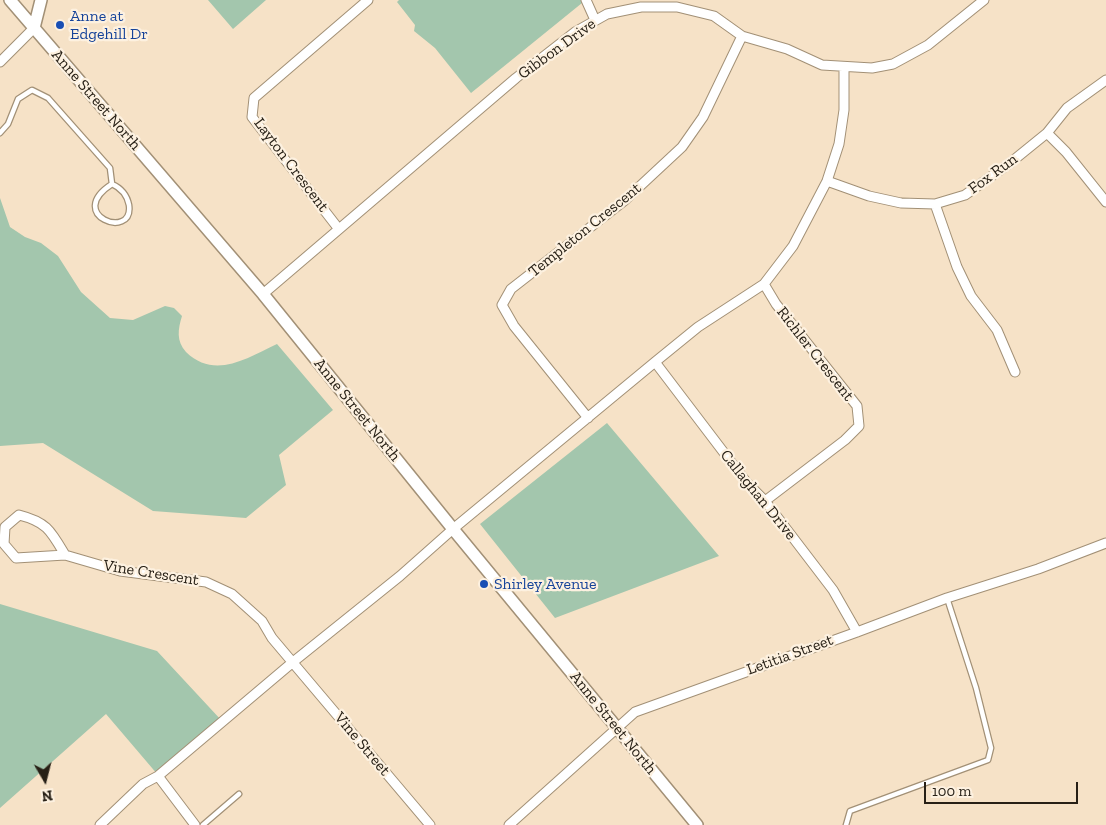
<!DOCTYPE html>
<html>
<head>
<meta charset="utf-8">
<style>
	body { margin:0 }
	#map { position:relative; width:1106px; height:825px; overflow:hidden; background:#f6e2c7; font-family:"Zilla Slab",serif }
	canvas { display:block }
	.north { position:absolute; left:20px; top:755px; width:50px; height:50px; -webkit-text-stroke:4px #fdf1e0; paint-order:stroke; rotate:172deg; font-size:14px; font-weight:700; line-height:20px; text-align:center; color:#272016 }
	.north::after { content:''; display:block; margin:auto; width:18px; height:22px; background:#272016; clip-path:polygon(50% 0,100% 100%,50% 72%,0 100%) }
	.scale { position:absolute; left:924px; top:782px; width:154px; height:22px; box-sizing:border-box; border:2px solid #272016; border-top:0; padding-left:6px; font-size:15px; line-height:18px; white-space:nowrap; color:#272016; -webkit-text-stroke:4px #fdf1e0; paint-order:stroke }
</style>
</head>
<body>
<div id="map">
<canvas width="1106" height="825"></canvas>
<div class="north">N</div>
<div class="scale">100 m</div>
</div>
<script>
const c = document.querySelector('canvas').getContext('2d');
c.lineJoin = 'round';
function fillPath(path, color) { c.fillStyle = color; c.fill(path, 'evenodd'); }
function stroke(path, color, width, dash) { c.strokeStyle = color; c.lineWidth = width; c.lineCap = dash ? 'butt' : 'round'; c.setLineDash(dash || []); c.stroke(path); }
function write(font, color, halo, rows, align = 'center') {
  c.font = font + ' "Zilla Slab",serif'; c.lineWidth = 4.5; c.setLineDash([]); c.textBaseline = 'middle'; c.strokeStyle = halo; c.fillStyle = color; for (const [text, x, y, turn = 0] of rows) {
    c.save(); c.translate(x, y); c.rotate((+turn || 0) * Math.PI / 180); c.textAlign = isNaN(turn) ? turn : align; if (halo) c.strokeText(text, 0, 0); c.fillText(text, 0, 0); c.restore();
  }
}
const green = new Path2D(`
	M 208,0 L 266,0 L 233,29 Z
	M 399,0 L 581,0 L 582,3 L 471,93 L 435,48 L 414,31 L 415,25 L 397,2 Z
	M 0,198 L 10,227 L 25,237 L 41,243 L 58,256 L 81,292 L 110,318 L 133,320 L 165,306 L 174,308 L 182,316 C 178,329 176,341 186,352 C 215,380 247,358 277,344 L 333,410 L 279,455 L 286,485 L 246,518 L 153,511 L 43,443 L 0,446 Z
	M 607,423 L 719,556 L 555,618 L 480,524 Z
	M 0,604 L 157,651 L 222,721 L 158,775 L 106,714 L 0,808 Z`);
const service = new Path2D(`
	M 0,133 L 8,124 L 18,99 L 32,90 L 48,98 L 110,168 L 112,184
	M 112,184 C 121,188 127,195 129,205 C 134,241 64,215 112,184 Z
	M 203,825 L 239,794
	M 846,825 L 850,811 L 988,760 L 991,748 L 976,688 L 947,598`);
const minor = new Path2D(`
	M 586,0 L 595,20
	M 0,62 L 34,28
	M 1047,133 L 1066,152 L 1106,202
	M 827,181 L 869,196 L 901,203 L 935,204 L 965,195 L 1010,163 L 1047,133 L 1067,108 L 1106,80
	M 935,204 L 957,267 L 971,296 L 997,330 L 1015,372
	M 338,228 L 252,117 L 254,98 L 368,0
	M 764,284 L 776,304 L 857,406 L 859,426 L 845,440 L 765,501
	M 263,294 L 516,78 L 575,32 L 607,14 L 641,7 L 677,7 L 714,16 L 742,36 L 787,49 L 822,65 L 872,68 L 893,64 L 928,45 L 984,0
	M 655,362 L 747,483 L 765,501 L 833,590 L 857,632
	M 588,418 L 514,326 L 502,305 L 511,289 L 624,201 L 682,147 L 703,117 L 742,36
	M 65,555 C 51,531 47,522 19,515 L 5,527 L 4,544 L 16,558 L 65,555 L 120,571 L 206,582 L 232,594 L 262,621 L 272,638 L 430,825
	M 158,776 L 195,825
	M 100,825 L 143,784 L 158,776 L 293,662 L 400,576 L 453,529 L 655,362 L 698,327 L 764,284 L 793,246 L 827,181 L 839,144 L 844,110 L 844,67
	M 509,825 L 635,712 L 857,632 L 947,598 L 1038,569 L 1106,543`);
const tertiary = new Path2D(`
	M 10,0 L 263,294 L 453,529 L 697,825
	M 34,28 L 41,0`);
const markers = [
	[60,25,5,"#1a4fb4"],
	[484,584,5,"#1a4fb4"]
];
const transitNames = [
	["Anne at",70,16],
	["Edgehill Dr",70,34],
	["Shirley Avenue",494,584]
];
const streetNames = [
	["Gibbon Drive",557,49,-36],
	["Anne Street North",96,100,49],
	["Layton Crescent",291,165,53],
	["Fox Run",993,174,-36],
	["Templeton Crescent",585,230,-39],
	["Richler Crescent",815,354,52],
	["Anne Street North",357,410,51],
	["Callaghan Drive",758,495,51],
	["Vine Crescent",151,573,9],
	["Letitia Street",790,655,-20],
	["Anne Street North",613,723,51],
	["Vine Street",362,744,50]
];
fillPath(green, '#a3c6ad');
stroke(service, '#a29076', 7);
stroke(minor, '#a29076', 11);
stroke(tertiary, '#a29076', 14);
stroke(service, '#fff', 4.5);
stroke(minor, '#fff', 9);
stroke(tertiary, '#fff', 11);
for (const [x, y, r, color] of markers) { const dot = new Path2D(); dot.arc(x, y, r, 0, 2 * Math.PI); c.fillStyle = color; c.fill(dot); stroke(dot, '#fdf1e0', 2); }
write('16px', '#164399', '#fdf1e0', transitNames, 'left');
write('16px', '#272016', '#fdf1e0', streetNames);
</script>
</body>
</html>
